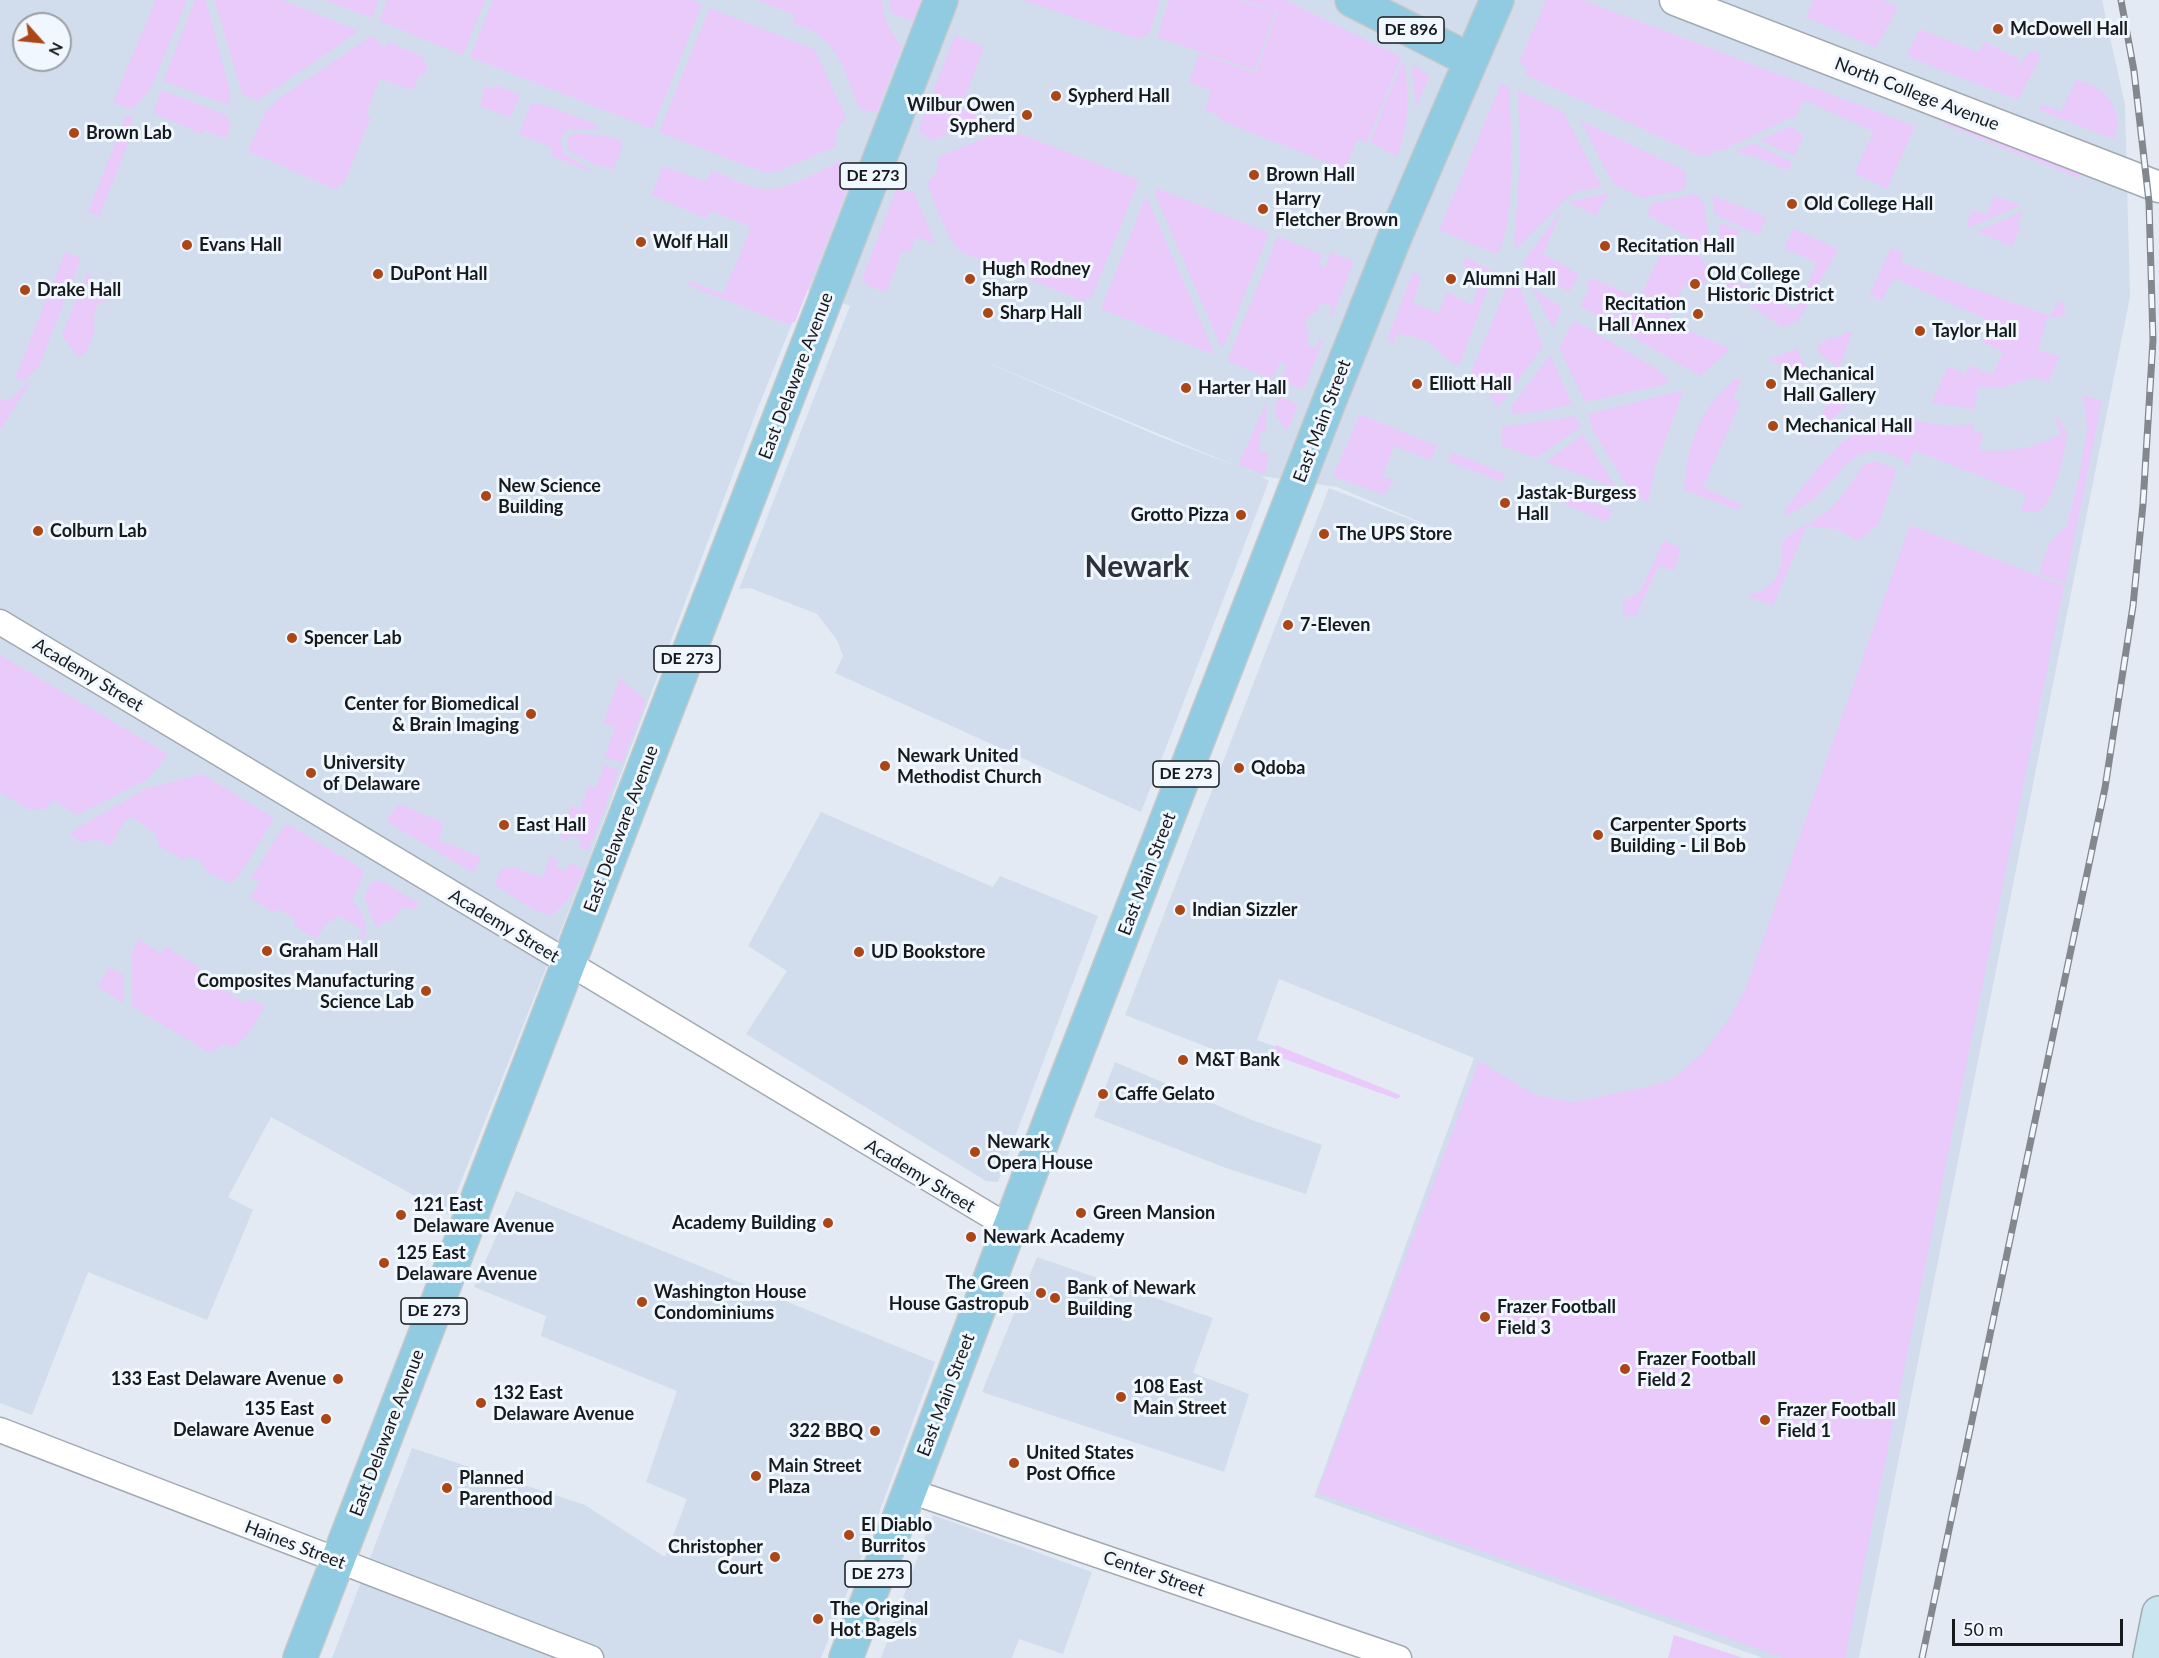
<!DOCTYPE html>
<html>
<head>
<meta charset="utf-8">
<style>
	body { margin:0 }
	#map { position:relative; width:2159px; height:1658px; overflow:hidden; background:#e3eaf3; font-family:Lato,sans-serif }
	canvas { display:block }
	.north { position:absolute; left:12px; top:12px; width:60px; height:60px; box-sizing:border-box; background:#f1f7fe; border:2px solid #9a9fa4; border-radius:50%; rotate:117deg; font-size:16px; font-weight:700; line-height:24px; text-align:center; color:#171a1d }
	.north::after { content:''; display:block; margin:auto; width:21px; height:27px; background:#ab4617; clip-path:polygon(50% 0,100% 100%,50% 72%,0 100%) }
	.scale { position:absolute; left:1952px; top:1619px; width:171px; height:27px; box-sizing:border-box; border:3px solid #171a1d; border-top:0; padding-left:8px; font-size:18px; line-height:21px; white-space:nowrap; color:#171a1d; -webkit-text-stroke:4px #f1f7fe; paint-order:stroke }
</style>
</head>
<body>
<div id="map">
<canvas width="2159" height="1658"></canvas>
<div class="north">N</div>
<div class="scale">50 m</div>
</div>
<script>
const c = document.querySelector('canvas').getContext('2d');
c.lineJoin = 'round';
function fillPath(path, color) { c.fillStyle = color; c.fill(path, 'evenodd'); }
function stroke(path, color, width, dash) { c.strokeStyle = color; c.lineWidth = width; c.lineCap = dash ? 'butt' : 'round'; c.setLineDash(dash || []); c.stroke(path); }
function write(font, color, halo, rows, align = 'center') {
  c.font = font + ' Lato,sans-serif'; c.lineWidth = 6; c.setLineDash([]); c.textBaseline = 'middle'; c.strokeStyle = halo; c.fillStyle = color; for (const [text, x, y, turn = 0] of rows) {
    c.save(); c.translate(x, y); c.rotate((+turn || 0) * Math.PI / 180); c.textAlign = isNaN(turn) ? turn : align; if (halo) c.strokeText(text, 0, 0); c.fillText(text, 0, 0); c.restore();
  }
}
const built = new Path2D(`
	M 0,0 L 2102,0 L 2125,105 L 2130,297 L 1859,1658 L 1763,1658 L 1314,1497 L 1474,1058 L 1279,979 L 1257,1040 L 1277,1047 L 1269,1071 L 1125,1015 L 1329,488 L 1453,536 L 1337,487 L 1261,476 L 1269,481 L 1141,812 L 835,673 L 843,656 L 837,640 L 817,614 L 750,588 L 739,589 L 850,306 L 806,289 L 757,410 L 585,870 L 448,1214 L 271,1117 L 228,1197 L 253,1210 L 207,1320 L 88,1272 L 32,1415 L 0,1403 ZM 24,24 L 60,24 L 60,60 L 24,60 ZM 974,357 L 1253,473 L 1254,473 L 1158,436 Z
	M 821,812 L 993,887 L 1000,876 L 1098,916 L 998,1182 L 986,1181 L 746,1034 L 787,971 L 748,946 Z
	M 1115,1062 L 1252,1120 L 1322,1145 L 1306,1194 L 1226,1168 L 1094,1117 Z
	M 516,1191 L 935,1362 L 880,1510 L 821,1658 L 332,1658 L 412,1448 L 585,1505 L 665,1557 L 687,1499 L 646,1482 L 677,1391 L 541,1336 L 546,1316 L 474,1287 Z
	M 1037,1257 L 1213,1318 L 1193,1373 L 1249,1394 L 1224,1472 L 982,1392 Z
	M 933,1515 L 1092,1572 L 1063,1654 L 1019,1639 L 1012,1658 L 881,1658 Z`);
const green = new Path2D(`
	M 156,0 L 187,0 L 152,86 L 133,110 L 113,102 Z
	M 195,0 L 206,0 L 230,93 L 230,106 L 163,81 Z
	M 215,0 L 282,0 L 359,31 L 257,101 L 242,94 Z
	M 325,0 L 379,0 L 372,18 Z
	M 387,0 L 485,0 L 463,55 L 379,21 Z
	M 493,0 L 691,0 L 702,4 L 652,129 L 470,57 Z
	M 757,0 L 882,0 L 885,20 L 899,44 L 902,45 L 877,112 L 860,110 C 844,72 838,34 792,23 L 795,15 Z
	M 889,0 L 921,0 L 913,21 L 891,13 Z
	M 1022,0 L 1160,0 L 1149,34 L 1138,39 Z
	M 1169,0 L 1239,0 L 1275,12 L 1255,70 L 1157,37 Z
	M 1245,0 L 1285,0 L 1401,57 L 1367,143 L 1358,139 L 1344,169 L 1219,120 L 1220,117 L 1205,110 L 1211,91 L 1189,82 L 1199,53 L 1256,73 L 1277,12 Z
	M 1546,0 L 1583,0 L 1915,126 L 1887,189 L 1854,173 L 1874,132 L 1804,100 L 1795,119 L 1790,118 L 1721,151 L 1716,149 L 1711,155 L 1701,156 L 1526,75 L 1525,67 L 1519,63 Z
	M 1814,0 L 1883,0 L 1898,7 L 1876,48 L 1806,17 Z
	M 710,8 L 815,50 L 846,117 L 837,129 L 835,147 L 778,171 L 766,173 L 659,132 Z
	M 1920,29 L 1978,52 L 1984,42 L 2020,59 L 2017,64 L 2019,66 L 2030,52 L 2035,51 L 2041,56 L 2018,100 L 1906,56 Z
	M 955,35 L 984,47 L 961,108 L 984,118 L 932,141 L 918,131 Z
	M 371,36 L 378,39 L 377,44 L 385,47 L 388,42 L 424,57 L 424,63 L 428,66 L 425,74 L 427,76 L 420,74 L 413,90 L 380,79 L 366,114 L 371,117 L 343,185 L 339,184 L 336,190 L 248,151 L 265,112 L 278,99 Z
	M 1402,61 L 1405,67 C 1409,99 1409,126 1397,156 L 1370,143 Z
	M 1413,65 L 1430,76 L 1416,107 L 1412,71 Z
	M 2076,80 C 2104,85 2126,109 2114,139 L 2038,110 L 2042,104 L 2061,112 Z
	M 1501,84 L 1509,87 C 1511,125 1517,224 1497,254 L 1439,230 Z
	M 495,85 L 520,95 L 510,118 L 480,106 L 485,86 L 493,89 Z
	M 161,90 L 229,116 L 227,121 L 232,123 L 226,139 L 205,130 L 202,134 L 153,113 Z
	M 1518,90 L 1563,112 L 1602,187 L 1577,191 L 1568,197 L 1517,248 L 1514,246 L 1520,160 Z
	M 531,103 L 547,106 L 599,125 L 596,130 L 567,129 L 560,141 L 565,154 L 596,174 L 551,156 L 553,148 L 519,134 Z
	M 126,115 L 132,116 L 131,136 L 99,217 L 88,212 Z
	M 1946,118 L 2082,173 L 2079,178 L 1943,124 Z
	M 1580,120 L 1686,171 L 1686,189 L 1642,198 L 1613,184 Z
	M 1790,126 L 1804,136 L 1794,156 L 1760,140 Z
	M 1007,129 L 1139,180 L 1091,299 L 1087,297 L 1085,302 L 964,253 C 948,245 935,201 927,184 L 937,171 L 938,157 Z
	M 575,133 L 611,137 L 621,141 L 622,149 L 613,169 L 596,165 L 568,150 L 568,138 Z
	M 1753,143 L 1792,162 L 1788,171 L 1759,158 L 1735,152 Z
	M 841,161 L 854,171 L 795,322 L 786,324 L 688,285 L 690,281 L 723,294 L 751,227 L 711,211 L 707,219 L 651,195 L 663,166 L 706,182 L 712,170 C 727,176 744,186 761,189 C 787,192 818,171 841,161 Z
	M 1157,188 L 1269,233 L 1223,348 L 1221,347 L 1155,194 Z
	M 896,190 L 913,191 L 936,244 L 916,237 L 910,251 L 902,251 L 886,293 L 866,285 L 862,279 Z
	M 1609,193 L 1596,216 L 1568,202 L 1608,193 Z
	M 1695,194 L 1704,202 L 1710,244 L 1707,247 L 1647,215 L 1652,203 Z
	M 1712,195 L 1767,217 L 1759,235 L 1715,215 Z
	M 1146,196 L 1214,352 L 1212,354 L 1101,309 Z
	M 1995,196 L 2022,205 L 1968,228 L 1967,222 L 1973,210 L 1986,215 Z
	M 1562,209 L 1543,254 L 1579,274 L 1569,292 L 1522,264 Z
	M 2023,211 L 2017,225 L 2021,227 L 2012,246 L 1976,232 Z
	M 1719,222 L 1741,231 L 1724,252 L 1721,251 Z
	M 1793,228 L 1838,249 L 1798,322 L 1782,327 L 1726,289 L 1724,276 L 1793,308 L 1797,307 L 1817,263 L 1784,248 Z
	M 1278,236 L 1323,255 L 1318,265 L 1325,268 L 1331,252 L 1354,261 L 1332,316 L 1329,315 L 1332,306 L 1323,303 L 1319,305 L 1316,314 L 1312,313 L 1304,322 L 1307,324 L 1306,329 L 1309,331 L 1307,345 L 1316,348 L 1319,339 L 1323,340 L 1303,390 L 1280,381 L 1287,365 L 1280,362 L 1272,379 L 1227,361 Z
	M 1669,237 C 1683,247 1721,260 1703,285 L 1697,282 L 1694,288 L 1684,285 L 1668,321 L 1730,349 L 1700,376 L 1580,306 L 1589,289 L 1587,284 L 1590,277 L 1639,299 Z
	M 1891,248 L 1903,253 L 1900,262 L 2050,316 L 2058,302 L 2064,301 L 2065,316 L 2047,318 L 2038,350 L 2060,357 L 2048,382 L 2032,377 L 2001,388 L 1978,388 L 1975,409 L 1931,403 L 1948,366 L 1965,374 L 1970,365 L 1992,375 L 2003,352 L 1982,342 L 1990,321 L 1894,278 L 1882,300 L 1869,295 Z
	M 65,252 L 81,258 L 45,351 L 39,366 L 24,381 L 15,378 Z
	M 1466,257 L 1494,272 L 1459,366 C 1448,362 1442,354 1433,346 C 1425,338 1408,335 1397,334 L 1393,344 L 1387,340 L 1413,272 L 1421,276 L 1413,303 L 1439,313 L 1447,292 L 1472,305 L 1483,274 L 1462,265 Z
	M 87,273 L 91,274 L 89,281 L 115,292 L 113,298 L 98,304 L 93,316 C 98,329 91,342 85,354 L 77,357 L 62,335 Z
	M 1511,277 L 1517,280 L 1543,346 L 1498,408 L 1486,389 L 1469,377 Z
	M 1531,287 L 1562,308 L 1553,328 Z
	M 1574,320 L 1655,368 L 1670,381 L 1662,385 L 1585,402 L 1559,348 Z
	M 1847,331 L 1852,333 L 1839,368 L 1819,353 L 1817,347 L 1830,337 L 1835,339 Z
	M 1797,348 L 1810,378 L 1768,360 Z
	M 1550,355 L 1572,404 L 1538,412 L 1510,414 L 1513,404 Z
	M 1737,378 L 1741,381 L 1733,399 L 1740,403 L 1703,487 L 1742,505 L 1738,510 L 1684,490 C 1686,447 1701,405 1737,378 Z
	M 29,381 L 30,383 L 0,430 L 0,400 L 11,399 Z
	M 1835,387 L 1849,395 L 1851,401 L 1810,441 Z
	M 1684,390 L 1656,464 L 1648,503 L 1631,493 L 1592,429 L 1588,414 Z
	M 1278,395 L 1298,405 L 1287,431 L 1275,415 Z
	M 2083,395 L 2102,401 L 2065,584 L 2039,573 L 2049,544 L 2067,525 L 2079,477 L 2087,429 Z
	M 1267,401 L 1266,431 L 1260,433 L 1259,451 L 1267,451 L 1268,464 L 1265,474 L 1238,465 Z
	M 1360,414 L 1437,446 L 1430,460 L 1394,446 L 1382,476 L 1394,480 L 1384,495 L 1333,476 Z
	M 1575,416 L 1581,427 L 1536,458 L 1501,445 L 1502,427 Z
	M 2056,416 L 2068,433 C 2065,449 2054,508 2036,512 C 2032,513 2025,511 2021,511 L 2026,494 L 1915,451 L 1906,470 L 1904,460 C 1852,436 1848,469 1816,497 C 1807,505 1794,511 1784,517 L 1785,509 C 1811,479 1841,429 1882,420 C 1902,416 1922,422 1942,425 C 1952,426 1963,425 1974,424 L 1973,433 L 1980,432 L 1983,435 L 1979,450 C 2009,453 2034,448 2061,434 L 2054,417 Z
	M 1583,434 L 1616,488 L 1546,462 Z
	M 1452,452 L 1506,474 L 1502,482 L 1447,461 Z
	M 1878,462 L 1897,469 L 1879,523 L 1859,541 L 1836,529 L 1807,526 L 1773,606 L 1749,597 L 1750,594 C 1774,591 1786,568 1781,545 C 1790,529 1816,522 1830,509 C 1844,496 1854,478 1865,463 Z
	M 1563,490 L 1612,510 L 1607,522 L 1558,501 Z
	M 1910,525 L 2064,586 L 1845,1658 L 1784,1658 L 1317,1493 L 1479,1061 L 1535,1095 L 1573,1102 L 1651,1086 L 1674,1078 L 1704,1052 L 1730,1017 L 1745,990 Z
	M 1664,540 L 1681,548 L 1674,571 L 1659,566 L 1635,617 L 1629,614 L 1623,617 L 1623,601 L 1640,592 Z
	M 0,655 L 168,754 L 148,779 L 77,815 L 53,800 L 44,810 L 30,810 L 0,792 Z
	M 620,678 L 646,701 L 622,763 L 604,757 L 615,728 L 603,723 Z
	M 601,763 L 619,770 L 588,851 L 579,847 L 581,839 L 570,835 L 566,841 L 560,838 L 571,805 L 580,809 L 589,786 L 596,788 L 604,767 Z
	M 202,774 L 274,818 L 242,871 L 231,884 L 207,872 L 200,861 L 190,856 L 184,860 L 159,846 L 156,834 L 132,817 L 126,819 L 110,846 L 95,839 L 82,843 L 69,833 L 145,789 Z
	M 399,804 L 444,823 L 439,840 L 481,857 L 473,873 L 386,821 Z
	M 286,823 L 362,869 L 364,875 L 352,899 C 362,912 369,923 364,940 L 359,937 L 362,929 L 338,915 L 332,922 L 328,921 L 316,939 L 293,925 L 295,919 L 278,909 L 272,912 L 249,897 L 261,883 L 251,878 Z
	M 551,856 L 558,861 L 555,867 L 566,871 L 570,863 L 585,870 L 568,900 L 551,916 L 533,909 L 494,885 L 502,868 L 510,868 L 511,866 L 542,878 Z
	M 382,881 L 419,903 L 416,909 L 402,908 L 391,921 L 384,921 L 379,927 L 375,925 L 364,897 L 372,882 Z
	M 139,939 L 161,954 L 165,946 L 219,980 L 223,989 L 245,1004 L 251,998 L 265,1006 L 250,1031 L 234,1048 L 224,1044 L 210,1053 L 131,1006 L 132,951 Z
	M 109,967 L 124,975 L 124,1004 L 98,987 Z
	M 1276,1045 L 1398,1094 L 1401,1096 L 1397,1099 L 1273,1055 Z
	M 1674,1635 L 1743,1658 L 1668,1658 Z`);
const minor = new Path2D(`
	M 0,622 L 1009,1227
	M 0,1430 L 591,1658
	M 910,1491 L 1399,1658`);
const tertiary = new Path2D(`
	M 1675,0 L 2159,187`);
const secondary = new Path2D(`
	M 2150,1658 L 2159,1613`);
const primary = new Path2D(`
	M 1352,0 L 1470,60
	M 300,1658 L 941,0
	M 846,1658 L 1055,1108 L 1327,407 L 1394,239 L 1497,0`);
const rail = new Path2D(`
	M 1922,1658 L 2105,788 L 2133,606 L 2143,504 L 2153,340 L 2149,202 L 2134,71 L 2121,0`);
const markers = [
	[1998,29,6,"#ab4617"],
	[1056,96,6,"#ab4617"],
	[1027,115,6,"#ab4617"],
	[74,133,6,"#ab4617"],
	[1254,175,6,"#ab4617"],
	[1792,204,6,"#ab4617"],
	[1263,209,6,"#ab4617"],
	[641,242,6,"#ab4617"],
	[187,245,6,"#ab4617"],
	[1605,246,6,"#ab4617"],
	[378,274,6,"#ab4617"],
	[970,279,6,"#ab4617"],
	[1451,279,6,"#ab4617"],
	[1695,284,6,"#ab4617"],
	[25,290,6,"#ab4617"],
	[988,313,6,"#ab4617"],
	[1698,314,6,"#ab4617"],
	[1920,331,6,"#ab4617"],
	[1417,384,6,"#ab4617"],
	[1771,384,6,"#ab4617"],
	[1186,388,6,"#ab4617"],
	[1773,426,6,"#ab4617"],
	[486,496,6,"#ab4617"],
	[1505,503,6,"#ab4617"],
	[1241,515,6,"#ab4617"],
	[38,531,6,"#ab4617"],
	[1324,534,6,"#ab4617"],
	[1288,625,6,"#ab4617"],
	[292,638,6,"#ab4617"],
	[531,714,6,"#ab4617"],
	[885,766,6,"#ab4617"],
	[1239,768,6,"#ab4617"],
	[311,773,6,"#ab4617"],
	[504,825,6,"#ab4617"],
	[1598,835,6,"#ab4617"],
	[1180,910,6,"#ab4617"],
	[267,951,6,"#ab4617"],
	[859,952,6,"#ab4617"],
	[426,991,6,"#ab4617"],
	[1183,1060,6,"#ab4617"],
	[1103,1094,6,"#ab4617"],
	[975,1152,6,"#ab4617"],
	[1081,1213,6,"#ab4617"],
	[401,1215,6,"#ab4617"],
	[828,1223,6,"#ab4617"],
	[971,1237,6,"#ab4617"],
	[384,1263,6,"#ab4617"],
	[1041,1293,6,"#ab4617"],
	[1055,1298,6,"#ab4617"],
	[642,1302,6,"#ab4617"],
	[1485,1317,6,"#ab4617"],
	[1625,1369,6,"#ab4617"],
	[338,1379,6,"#ab4617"],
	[1121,1397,6,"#ab4617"],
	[481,1403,6,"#ab4617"],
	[326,1419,6,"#ab4617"],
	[1765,1420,6,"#ab4617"],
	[875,1431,6,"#ab4617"],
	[1014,1463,6,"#ab4617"],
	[756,1476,6,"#ab4617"],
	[447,1488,6,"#ab4617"],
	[849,1535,6,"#ab4617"],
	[775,1557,6,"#ab4617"],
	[818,1619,6,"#ab4617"]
];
const shields = [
	[1411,30,66],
	[873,176,66],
	[687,659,66],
	[1186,774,66],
	[434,1311,66],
	[878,1574,66]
];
const shieldNames = [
	["DE 896",1411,30],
	["DE 273",873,176],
	["DE 273",687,659],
	["DE 273",1186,774],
	["DE 273",434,1311],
	["DE 273",878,1574]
];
const poiNames = [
	["McDowell Hall",2010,29],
	["Sypherd Hall",1068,96],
	["Wilbur Owen",1015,105,"right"],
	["Sypherd",1015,126,"right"],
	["Brown Lab",86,133],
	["Brown Hall",1266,175],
	["Harry",1275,199],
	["Fletcher Brown",1275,220],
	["Old College Hall",1804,204],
	["Wolf Hall",653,242],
	["Evans Hall",199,245],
	["Recitation Hall",1617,246],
	["Hugh Rodney",982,269],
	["Sharp",982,290],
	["DuPont Hall",390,274],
	["Old College",1707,274],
	["Historic District",1707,295],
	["Alumni Hall",1463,279],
	["Drake Hall",37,290],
	["Recitation",1686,304,"right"],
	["Hall Annex",1686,325,"right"],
	["Sharp Hall",1000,313],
	["Taylor Hall",1932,331],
	["Mechanical",1783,374],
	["Hall Gallery",1783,395],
	["Elliott Hall",1429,384],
	["Harter Hall",1198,388],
	["Mechanical Hall",1785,426],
	["New Science",498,486],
	["Building",498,507],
	["Jastak-Burgess",1517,493],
	["Hall",1517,514],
	["Grotto Pizza",1229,515,"right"],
	["Colburn Lab",50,531],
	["The UPS Store",1336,534],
	["7-Eleven",1300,625],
	["Spencer Lab",304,638],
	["Center for Biomedical",519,704,"right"],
	["& Brain Imaging",519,725,"right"],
	["Newark United",897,756],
	["Methodist Church",897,777],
	["University",323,763],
	["of Delaware",323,784],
	["Qdoba",1251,768],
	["East Hall",516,825],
	["Carpenter Sports",1610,825],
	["Building - Lil Bob",1610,846],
	["Indian Sizzler",1192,910],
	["Graham Hall",279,951],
	["UD Bookstore",871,952],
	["Composites Manufacturing",414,981,"right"],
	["Science Lab",414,1002,"right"],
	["M&T Bank",1195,1060],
	["Caffe Gelato",1115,1094],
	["Newark",987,1142],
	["Opera House",987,1163],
	["121 East",413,1205],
	["Delaware Avenue",413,1226],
	["Green Mansion",1093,1213],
	["Academy Building",816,1223,"right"],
	["Newark Academy",983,1237],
	["125 East",396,1253],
	["Delaware Avenue",396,1274],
	["The Green",1029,1283,"right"],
	["House Gastropub",1029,1304,"right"],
	["Bank of Newark",1067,1288],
	["Building",1067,1309],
	["Washington House",654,1292],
	["Condominiums",654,1313],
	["Frazer Football",1497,1307],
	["Field 3",1497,1328],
	["Frazer Football",1637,1359],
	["Field 2",1637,1380],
	["133 East Delaware Avenue",326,1379,"right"],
	["108 East",1133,1387],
	["Main Street",1133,1408],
	["132 East",493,1393],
	["Delaware Avenue",493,1414],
	["135 East",314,1409,"right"],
	["Delaware Avenue",314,1430,"right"],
	["Frazer Football",1777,1410],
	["Field 1",1777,1431],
	["322 BBQ",863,1431,"right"],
	["United States",1026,1453],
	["Post Office",1026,1474],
	["Main Street",768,1466],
	["Plaza",768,1487],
	["Planned",459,1478],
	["Parenthood",459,1499],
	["El Diablo",861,1525],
	["Burritos",861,1546],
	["Christopher",763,1547,"right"],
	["Court",763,1568,"right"],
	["The Original",830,1609],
	["Hot Bagels",830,1630]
];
const streetNames = [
	["North College Avenue",1917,94,21],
	["East Delaware Avenue",796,376,-69],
	["East Main Street",1322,421,-69],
	["Academy Street",88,675,31],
	["East Delaware Avenue",621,829,-69],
	["East Main Street",1147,874,-69],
	["Academy Street",504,926,31],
	["Academy Street",920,1176,31],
	["East Main Street",946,1395,-69],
	["East Delaware Avenue",387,1433,-69],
	["Haines Street",295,1545,21],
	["Center Street",1154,1574,19]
];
const townNames = [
	["Newark",1137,567]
];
fillPath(built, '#d1ddec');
fillPath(green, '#eacafb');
stroke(minor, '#a2a9b1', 27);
stroke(tertiary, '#a2a9b1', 33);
stroke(secondary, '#a2a9b1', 36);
stroke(primary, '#c7c8c9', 36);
stroke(minor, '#fff', 24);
stroke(tertiary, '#fff', 30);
stroke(secondary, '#c8e5f0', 33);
stroke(primary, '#91cbe2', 33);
stroke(rail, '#83888e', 7);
stroke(rail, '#f1f7fe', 4.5, [14]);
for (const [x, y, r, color] of markers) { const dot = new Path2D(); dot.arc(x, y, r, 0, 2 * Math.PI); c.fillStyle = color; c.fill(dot); stroke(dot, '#f1f7fe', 2); }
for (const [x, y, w] of shields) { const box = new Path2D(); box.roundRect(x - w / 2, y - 13, w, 26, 4.5); c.fillStyle = '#f1f7fe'; c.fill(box); stroke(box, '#171a1d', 1.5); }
write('bold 16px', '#171a1d', null, shieldNames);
write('bold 18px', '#171a1d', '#f1f7fe', poiNames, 'left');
write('18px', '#171a1d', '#f1f7fe', streetNames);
write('bold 30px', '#2d323a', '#f1f7fe', townNames);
</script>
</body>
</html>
